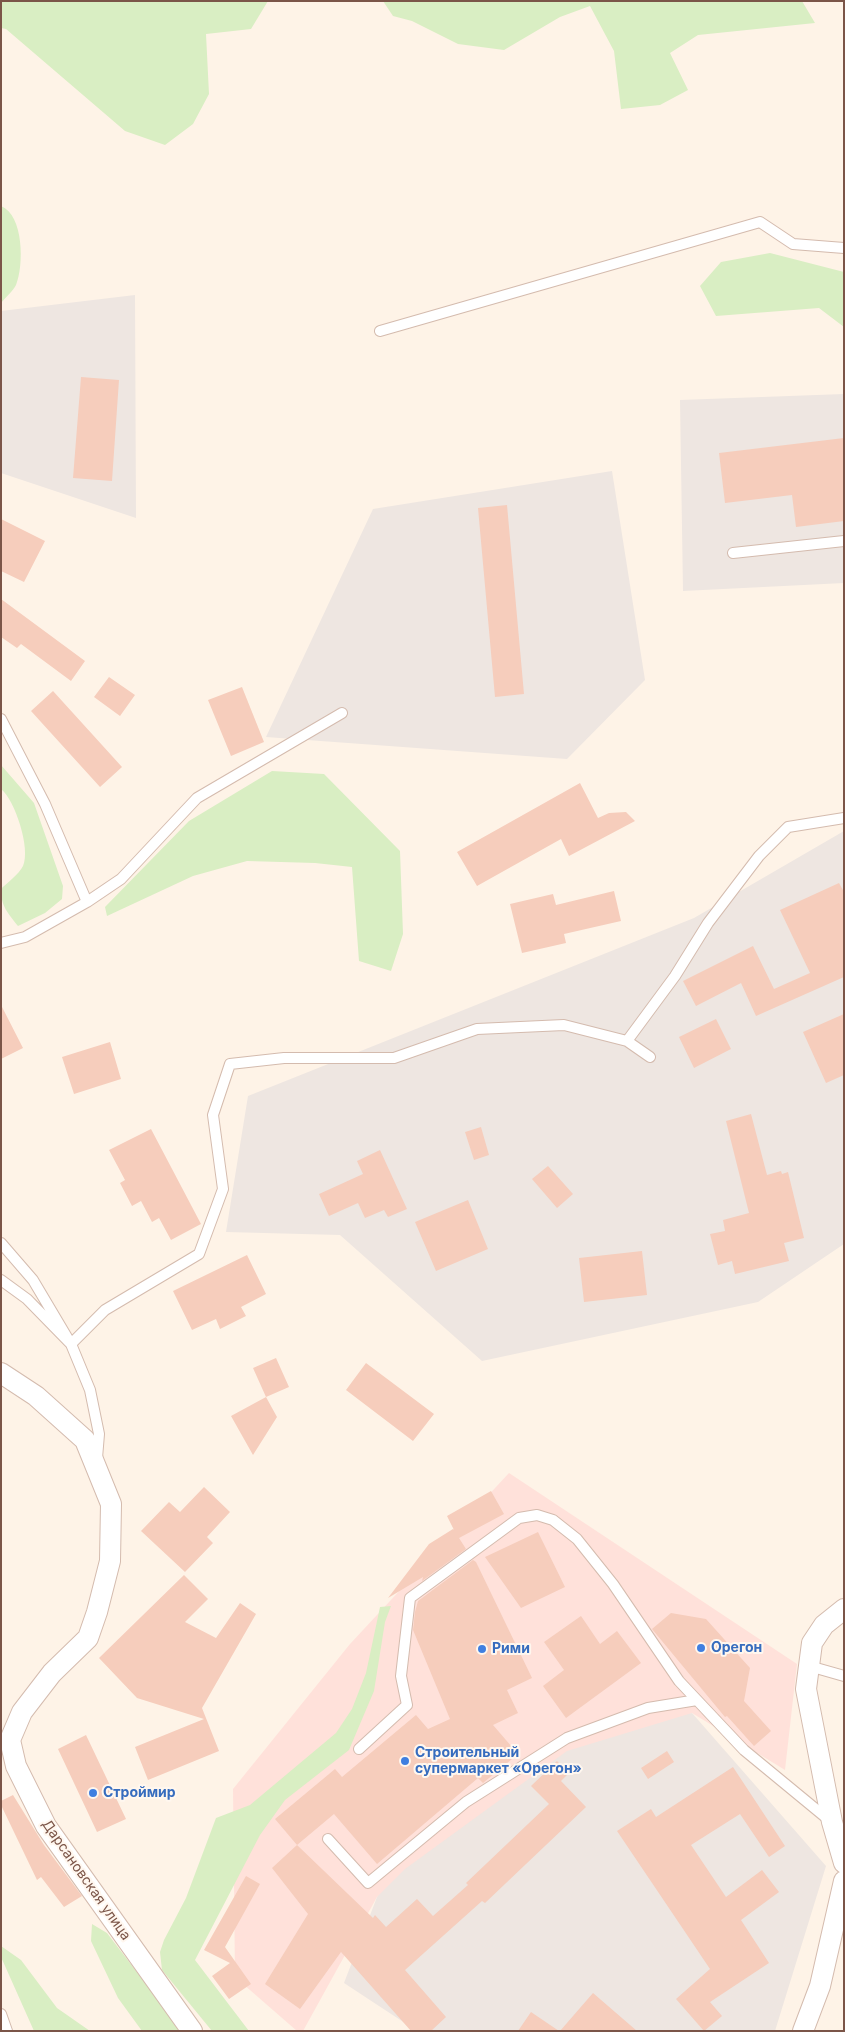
<!DOCTYPE html>
<html>
<head>
<meta charset="utf-8">
<style>
	body { margin:0 }
	#map { position:relative; width:845px; height:2032px; overflow:hidden; background:#fef3e7; font-family:Inter,sans-serif }
	canvas { display:block }
	.frame { position:absolute; inset:0; border:2px solid #7b5548; pointer-events:none }
</style>
</head>
<body>
<div id="map">
<canvas width="845" height="2032"></canvas>
<div class="frame"></div>
</div>
<script>
const c = document.querySelector('canvas').getContext('2d');
c.lineJoin = 'round';
function fillPath(path, color) { c.fillStyle = color; c.fill(path, 'evenodd'); }
function stroke(path, color, width, dash) { c.strokeStyle = color; c.lineWidth = width; c.lineCap = dash ? 'butt' : 'round'; c.setLineDash(dash || []); c.stroke(path); }
function write(font, color, halo, rows, align = 'center') {
  c.font = font + ' Inter,sans-serif'; c.lineWidth = 4; c.setLineDash([]); c.textBaseline = 'middle'; c.strokeStyle = halo; c.fillStyle = color; for (const [text, x, y, turn = 0] of rows) {
    c.save(); c.translate(x, y); c.rotate((+turn || 0) * Math.PI / 180); c.textAlign = isNaN(turn) ? turn : align; if (halo) c.strokeText(text, 0, 0); c.fillText(text, 0, 0); c.restore();
  }
}
const commercial = new Path2D(`
	M 509,1473 L 797,1664 L 785,1770 L 692,1713 L 377,1897 L 303,2031 L 297,2031 L 235,1977 L 233,1789 L 350,1644 Z`);
const industrial = new Path2D(`
	M 135,295 L 136,518 L 1,473 L 1,311 Z
	M 844,394 L 844,583 L 683,591 L 680,400 Z
	M 612,471 L 645,680 L 567,759 L 266,737 L 373,509 Z
	M 844,831 L 844,1244 L 758,1302 L 482,1361 L 340,1235 L 226,1232 L 248,1096 L 694,918 Z
	M 692,1713 L 826,1866 L 775,2031 L 417,2031 L 344,1983 L 377,1897 L 405,1869 L 567,1751 Z`);
const green = new Path2D(`
	M 1,1 L 268,1 L 251,29 L 206,34 L 209,94 L 193,124 L 165,145 L 125,131 L 6,29 L 1,28 Z
	M 383,1 L 802,1 L 815,23 L 698,35 L 670,53 L 688,90 L 660,105 L 621,109 L 614,51 L 590,6 L 560,17 L 504,50 L 458,44 L 412,21 L 393,16 Z
	M 1,206 C 24,215 24,266 16,285 C 13,291 6,297 1,303 Z
	M 770,253 L 844,272 L 844,327 L 819,308 L 716,316 L 700,286 L 721,262 Z
	M 1,765 L 34,803 L 63,886 L 62,899 L 45,913 L 18,926 C 8,913 1,907 1,889 C 7,883 19,874 23,866 C 31,849 15,800 1,789 Z
	M 272,771 L 324,774 L 400,851 L 403,934 L 391,971 L 359,961 L 352,867 L 315,863 L 247,861 L 193,876 L 107,916 L 105,907 L 189,821 Z
	M 391,1606 L 385,1622 L 374,1691 L 349,1750 L 285,1800 L 260,1835 L 195,1960 L 249,2031 L 212,2031 L 162,1970 L 160,1952 L 164,1940 L 186,1898 L 216,1818 L 250,1805 L 336,1733 L 352,1709 L 366,1673 L 380,1607 Z
	M 92,1924 L 107,1933 L 182,2031 L 142,2031 L 118,1998 L 91,1941 Z
	M 1,1946 L 21,1960 L 57,2008 L 90,2031 L 34,2031 L 1,1957 Z`);
const building = new Path2D(`
	M 81,377 L 119,380 L 112,481 L 73,478 Z
	M 844,438 L 844,521 L 796,527 L 792,495 L 725,503 L 719,453 Z
	M 507,505 L 524,694 L 495,697 L 478,508 Z
	M 1,519 L 45,541 L 24,582 L 1,571 Z
	M 1,599 L 85,661 L 71,681 L 21,644 L 17,648 L 1,637 Z
	M 109,677 L 135,695 L 120,716 L 94,697 Z
	M 242,687 L 264,742 L 231,756 L 208,700 Z
	M 53,691 L 122,767 L 100,787 L 31,711 Z
	M 580,783 L 598,818 L 609,813 L 626,812 L 635,821 L 569,856 L 561,839 L 477,886 L 457,852 Z
	M 839,883 L 844,892 L 844,977 L 756,1016 L 741,983 L 696,1006 L 683,981 L 753,946 L 774,989 L 810,973 L 780,910 Z
	M 614,891 L 621,921 L 564,934 L 566,943 L 522,953 L 510,904 L 553,894 L 556,905 Z
	M 1,1005 L 23,1048 L 1,1059 Z
	M 844,1014 L 844,1075 L 826,1083 L 803,1032 Z
	M 716,1019 L 731,1049 L 694,1068 L 679,1037 Z
	M 110,1042 L 121,1079 L 74,1094 L 62,1057 Z
	M 751,1114 L 767,1175 L 781,1171 L 782,1174 L 788,1172 L 804,1238 L 784,1243 L 789,1261 L 735,1274 L 732,1261 L 718,1265 L 710,1234 L 725,1231 L 723,1220 L 749,1213 L 726,1121 Z
	M 481,1127 L 489,1155 L 474,1160 L 465,1132 Z
	M 151,1129 L 201,1224 L 171,1240 L 159,1218 L 152,1222 L 141,1201 L 132,1206 L 120,1183 L 125,1180 L 109,1150 Z
	M 380,1150 L 407,1209 L 388,1217 L 384,1210 L 365,1218 L 358,1203 L 329,1216 L 319,1194 L 363,1174 L 357,1161 Z
	M 548,1166 L 573,1194 L 557,1208 L 532,1179 Z
	M 468,1200 L 488,1249 L 436,1271 L 415,1222 Z
	M 642,1251 L 647,1295 L 584,1302 L 579,1258 Z
	M 247,1255 L 266,1294 L 241,1307 L 246,1316 L 220,1329 L 216,1319 L 192,1330 L 173,1291 Z
	M 276,1358 L 289,1387 L 266,1397 L 253,1368 Z
	M 366,1363 L 434,1414 L 413,1441 L 346,1390 Z
	M 266,1397 L 277,1417 L 253,1455 L 231,1416 Z
	M 204,1487 L 230,1512 L 207,1537 L 213,1543 L 185,1572 L 141,1531 L 169,1502 L 180,1512 Z
	M 491,1491 L 504,1514 L 459,1538 L 466,1549 L 422,1581 L 423,1577 L 388,1598 L 429,1544 L 453,1529 L 454,1530 L 447,1516 Z
	M 538,1532 L 565,1587 L 521,1608 L 485,1557 Z
	M 473,1560 L 476,1562 L 532,1678 L 507,1690 L 518,1713 L 493,1725 L 518,1754 L 483,1783 L 478,1778 L 377,1864 L 334,1814 L 297,1845 L 275,1819 L 335,1769 L 342,1777 L 416,1715 L 428,1729 L 450,1719 L 413,1630 L 415,1612 L 418,1601 Z
	M 184,1575 L 208,1599 L 185,1622 L 216,1638 L 240,1603 L 256,1614 L 202,1708 L 219,1751 L 148,1780 L 135,1747 L 204,1719 L 137,1698 L 99,1658 Z
	M 671,1613 L 706,1619 L 750,1668 L 744,1701 L 771,1731 L 754,1746 L 727,1716 L 725,1717 L 652,1629 Z
	M 581,1616 L 600,1644 L 617,1631 L 641,1663 L 566,1718 L 543,1686 L 564,1670 L 544,1642 Z
	M 86,1735 L 126,1819 L 97,1832 L 58,1749 Z
	M 667,1751 L 674,1762 L 648,1779 L 641,1768 Z
	M 557,1761 L 569,1773 L 561,1781 L 586,1807 L 485,1903 L 482,1901 L 405,1970 L 446,2017 L 431,2031 L 411,2031 L 341,1952 L 300,2009 L 265,1984 L 308,1914 L 272,1868 L 297,1845 L 373,1918 L 375,1915 L 386,1927 L 417,1899 L 433,1916 L 468,1885 L 466,1883 L 549,1804 L 531,1786 Z
	M 733,1767 L 785,1846 L 769,1857 L 740,1814 L 691,1845 L 726,1897 L 762,1870 L 779,1892 L 741,1920 L 769,1963 L 710,2002 L 722,2016 L 704,2031 L 676,1999 L 710,1969 L 617,1831 L 651,1809 L 656,1817 Z
	M 13,1795 L 44,1845 L 82,1896 L 64,1907 L 41,1877 L 37,1880 L 1,1805 L 1,1801 Z
	M 246,1876 L 260,1884 L 225,1947 L 251,1984 L 229,1999 L 212,1976 L 230,1963 L 204,1950 Z
	M 593,1993 L 637,2031 L 560,2031 Z
	M 531,2012 L 559,2031 L 518,2031 Z`);
const lane = new Path2D(`
	M 380,331 L 760,222 L 793,244 L 844,248
	M 733,553 L 844,541
	M 1,719 L 45,804 L 87,902
	M 1,943 L 25,937 L 87,902 L 121,879 L 197,798 L 342,713
	M 627,1041 L 675,976 L 708,923 L 759,856 L 788,827 L 844,818
	M 1,1243 L 33,1280 L 71,1344 L 90,1390 L 99,1434 L 97,1458
	M 1,1280 L 27,1299 L 71,1344 L 105,1310 L 199,1254 L 223,1189 L 213,1115 L 230,1064 L 284,1058 L 394,1058 L 477,1029 L 564,1025 L 627,1041 L 650,1057
	M 809,1666 L 844,1676
	M 359,1749 L 407,1705 L 401,1676 L 410,1598 L 519,1518 L 537,1515 L 553,1520 L 577,1539 L 613,1584 L 679,1681 L 744,1750 L 829,1820
	M 328,1839 L 368,1883 L 466,1802 L 567,1738 L 648,1708 L 697,1700
	M 1,2014 L 7,2031`);
const street = new Path2D(`
	M 1,1373 L 36,1396 L 85,1440 L 111,1504 L 110,1561 L 97,1612 L 88,1638 L 52,1673 L 22,1712 L 10,1740 L 16,1766 L 46,1826 L 192,2031
	M 844,1609 L 824,1625 L 812,1643 L 806,1689 L 832,1822 L 844,1863
	M 803,2031 L 820,1986 L 844,1881`);
const markers = [
	[701,1648,5,"#3f7fe0"],
	[482,1649,5,"#3f7fe0"],
	[405,1761,5,"#3f7fe0"],
	[93,1793,5,"#3f7fe0"]
];
const shopNames = [
	["Орегон",711,1648],
	["Рими",492,1649],
	["Строительный",415,1753],
	["супермаркет «Орегон»",415,1769],
	["Строймир",103,1793]
];
const streetNames = [
	["Дарсановская улица",86,1880,55]
];
fillPath(commercial, '#ffe1da');
fillPath(industrial, '#eee6e1');
fillPath(green, '#d9eec3');
fillPath(building, '#f6cdbc');
stroke(lane, '#d4bbae', 12);
stroke(street, '#d4bbae', 22);
stroke(lane, '#fff', 10);
stroke(street, '#fff', 20);
for (const [x, y, r, color] of markers) { const dot = new Path2D(); dot.arc(x, y, r, 0, 2 * Math.PI); c.fillStyle = color; c.fill(dot); stroke(dot, '#fff7ef', 2); }
write('bold 14px', '#366cbe', '#fff7ef', shopNames, 'left');
write('14px', '#7b5548', '#fff7ef', streetNames);
</script>
</body>
</html>
